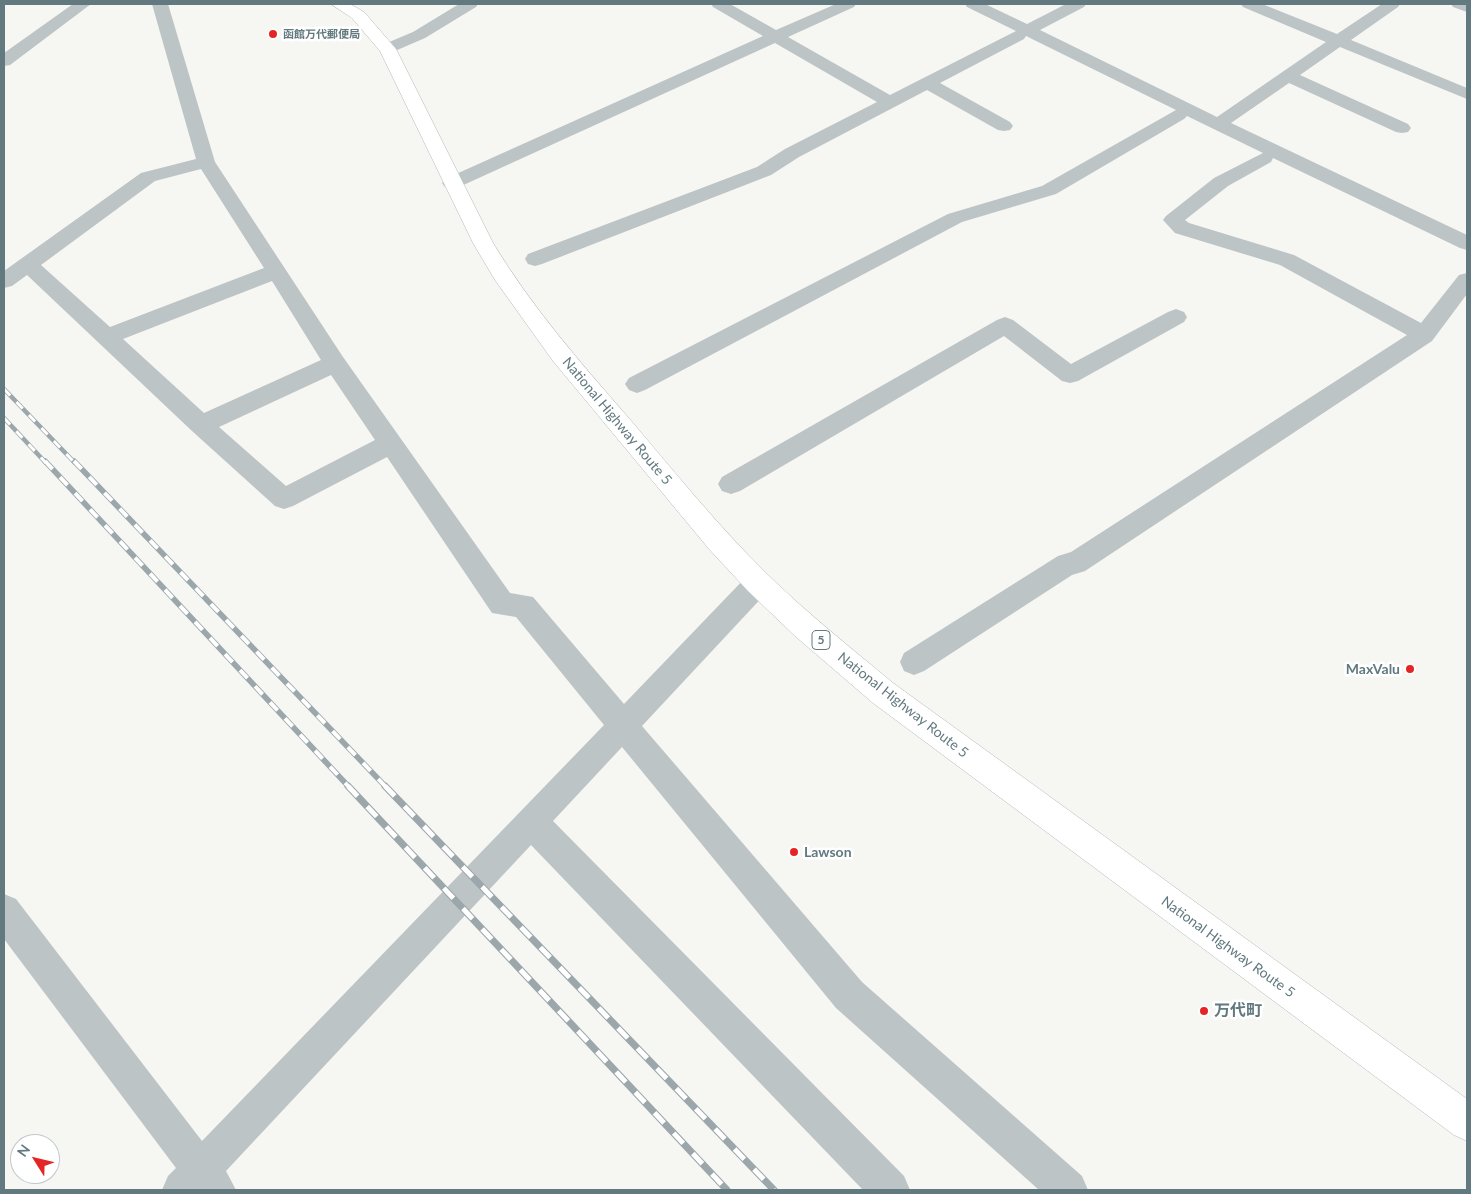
<!DOCTYPE html>
<html>
<head>
<meta charset="utf-8">
<style>
	body { margin:0 }
	#map { position:relative; width:1471px; height:1194px; overflow:hidden; background:#f6f6f3; font-family:Lato,sans-serif }
	canvas { display:block }
	.frame { position:absolute; inset:0; border:5px solid #61797f; pointer-events:none }
	.north { position:absolute; left:10px; top:1134px; width:50px; height:50px; box-sizing:border-box; background:#fff; border:1px solid #c0c9cc; border-radius:50%; rotate:306deg; font-size:14px; font-weight:700; line-height:20px; text-align:center; color:#61797f }
	.north::after { content:''; display:block; margin:auto; width:18px; height:22px; background:#e52525; clip-path:polygon(50% 0,100% 100%,50% 72%,0 100%) }
</style>
</head>
<body>
<div id="map">
<canvas width="1471" height="1194"></canvas>
<div class="frame"></div>
<div class="north">N</div>
</div>
<script>
const c = document.querySelector('canvas').getContext('2d');
c.lineJoin = 'round';
function stroke(path, color, width, dash) { c.strokeStyle = color; c.lineWidth = width; c.lineCap = dash ? 'butt' : 'round'; c.setLineDash(dash || []); c.stroke(path); }
function fillPath(path, color) { c.fillStyle = color; c.fill(path, 'evenodd'); }
function write(font, color, halo, rows, align = 'center') {
  c.font = font + ' Lato,"Noto Sans JP",sans-serif'; c.lineWidth = 5; c.setLineDash([]); c.textBaseline = 'middle'; c.strokeStyle = halo; c.fillStyle = color; for (const [text, x, y, turn = 0] of rows) {
    c.save(); c.translate(x, y); c.rotate((+turn || 0) * Math.PI / 180); c.textAlign = isNaN(turn) ? turn : align; if (halo) c.strokeText(text, 0, 0); c.fillText(text, 0, 0); c.restore();
  }
}
const minor = new Path2D(`
	M 73,4 L 91,4 L 10,65 L 4,66 L 4,53 Z
	M 152,4 L 168,4 L 215,162 L 343,357 L 510,593 L 533,597 L 624,704 L 748,575 L 758,571 L 768,575 L 772,583 L 768,591 L 642,726 L 862,982 L 1082,1176 L 1088,1190 L 1039,1190 L 836,1008 L 622,747 L 553,821 L 904,1176 L 910,1190 L 863,1190 L 531,845 L 226,1171 L 236,1190 L 162,1190 L 168,1176 L 176,1168 L 4,939 L 4,894 L 16,899 L 202,1141 L 604,725 L 516,617 L 492,613 L 387,457 L 293,506 L 284,509 L 275,506 L 192,431 L 27,275 L 12,286 L 4,288 L 4,271 L 141,173 L 196,159 ZM 201,169 L 264,268 L 110,327 L 41,265 L 155,181 ZM 272,281 L 321,360 L 204,413 L 123,339 ZM 331,375 L 375,440 L 286,486 L 219,427 Z
	M 459,4 L 478,4 L 476,7 L 425,38 L 388,54 L 382,53 L 380,49 L 382,45 L 413,32 Z
	M 711,4 L 730,4 L 776,30 L 836,4 L 856,4 L 854,7 L 788,37 L 890,95 L 1016,31 L 967,7 L 965,4 L 985,4 L 1027,24 L 1066,4 L 1086,4 L 1084,7 L 1040,30 L 1217,117 L 1326,42 L 1243,7 L 1241,4 L 1262,4 L 1337,34 L 1382,4 L 1400,4 L 1398,7 L 1351,40 L 1467,88 L 1467,99 L 1340,47 L 1300,75 L 1408,124 L 1411,128 L 1408,132 L 1402,133 L 1396,132 L 1289,83 L 1231,123 L 1467,235 L 1467,250 L 1460,248 L 1273,158 L 1271,162 L 1228,186 L 1185,220 L 1189,223 L 1294,255 L 1421,323 L 1459,275 L 1467,273 L 1467,294 L 1432,341 L 1085,571 L 1072,575 L 924,671 L 914,675 L 904,671 L 900,662 L 904,653 L 1058,556 L 1071,552 L 1407,335 L 1280,265 L 1175,233 L 1163,220 L 1166,216 L 1214,178 L 1263,153 L 1187,116 L 1184,119 L 1056,194 L 962,222 L 645,390 L 637,393 L 629,390 L 625,384 L 629,378 L 948,214 L 1042,186 L 1176,110 L 1026,36 L 1024,39 L 940,83 L 1010,122 L 1013,126 L 1010,130 L 1004,131 L 998,130 L 927,90 L 799,157 L 771,175 L 542,264 L 535,266 L 528,264 L 525,259 L 528,254 L 757,167 L 785,149 L 877,102 L 775,43 L 459,187 L 452,189 L 445,187 L 442,183 L 445,179 L 763,36 L 713,7 Z
	M 1451,4 L 1467,4 L 1467,12 L 1453,7 Z
	M 1176,309 L 1184,312 L 1187,317 L 1184,322 L 1078,381 L 1070,383 L 1062,381 L 1004,336 L 740,491 L 731,494 L 722,491 L 718,484 L 722,477 L 997,320 L 1005,317 L 1013,320 L 1071,364 L 1168,312 Z`);
const highway = new Path2D(`
	M 331,4 L 350,4 L 364,12 L 396,49 L 493,243 C 531,306 579,361 627,416 C 673,470 717,525 768,575 C 807,613 851,648 893,683 L 1467,1099 L 1467,1141 L 1454,1135 L 873,703 L 795,636 L 748,591 L 709,549 L 553,361 L 495,280 L 473,243 L 380,51 L 352,18 Z`);
const railFar2 = new Path2D(`
	M 4,389 L 75,463
	M 4,418 L 46,463`);
const railFar1 = new Path2D(`
	M 45,461 L 349,787
	M 74,461 L 386,787`);
const rail = new Path2D(`
	M 348,786 L 727,1190
	M 385,786 L 774,1190`);
const markers = [
	[273,34,5,"#e52525"],
	[1410,669,5,"#e52525"],
	[794,852,5,"#e52525"],
	[1204,1011,5,"#e52525"]
];
const farPoinames = [
	["函館万代郵便局",283,34]
];
const shields = [
	[821,640,18]
];
const shieldNames = [
	["5",821,640]
];
const streetNames = [
	["National Highway Route 5",617,421,50],
	["National Highway Route 5",903,705,38],
	["National Highway Route 5",1228,947,36]
];
const poiNames = [
	["MaxValu",1400,669],
	["Lawson",804,852,"left"]
];
const nearPoinames = [
	["万代町",1214,1011]
];
stroke(highway, '#b0b7b9', 1);
fillPath(minor, '#bdc4c6');
fillPath(highway, '#fff');
stroke(railFar2, '#9ca7ab', 4.5);
stroke(railFar1, '#9ca7ab', 5.5);
stroke(rail, '#9ca7ab', 7);
stroke(railFar2, '#fff', 3, [9]);
stroke(railFar1, '#fff', 4, [11]);
stroke(rail, '#fff', 5, [14]);
for (const [x, y, r, color] of markers) { const dot = new Path2D(); dot.arc(x, y, r, 0, 2 * Math.PI); c.fillStyle = color; c.fill(dot); stroke(dot, '#fff', 2); }
write('bold 11px', '#61797f', '#fff', farPoinames, 'left');
for (const [x, y, w] of shields) { const box = new Path2D(); box.roundRect(x - w / 2, y - 9.5, w, 19, 4); c.fillStyle = '#fff'; c.fill(box); stroke(box, '#61797f', 1); }
write('bold 12px', '#61797f', null, shieldNames);
write('14px', '#61797f', '#fff', streetNames);
write('bold 14px', '#61797f', '#fff', poiNames, 'right');
write('bold 16px', '#61797f', '#fff', nearPoinames, 'left');
</script>
</body>
</html>
